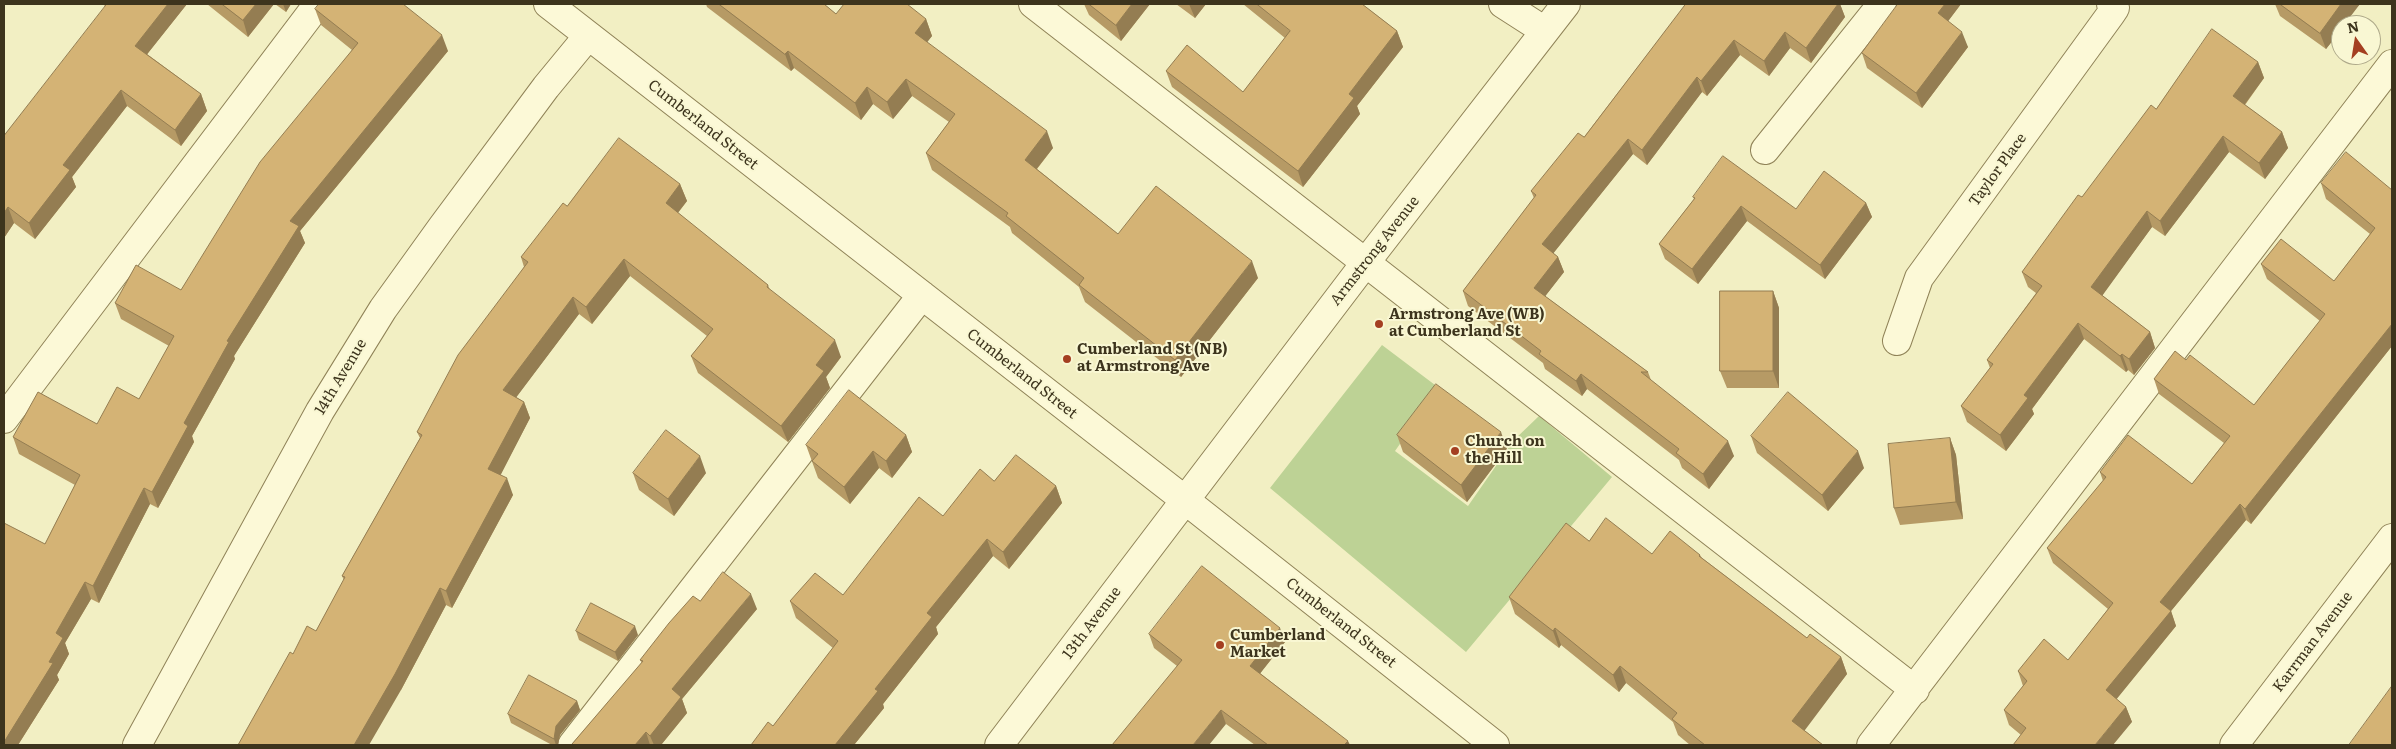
<!DOCTYPE html>
<html>
<head>
<meta charset="utf-8">
<style>
	body { margin:0 }
	#map { position:relative; width:2396px; height:749px; overflow:hidden; background:#f2efc3; font-family:Literata,serif }
	canvas { display:block }
	.frame { position:absolute; inset:0; border:5px solid #3d341d; pointer-events:none }
	.north { position:absolute; left:2331px; top:15px; width:50px; height:50px; box-sizing:border-box; background:#f9f7d3; border:1px solid #aea98a; border-radius:50%; rotate:347deg; font-size:14px; font-weight:700; line-height:20px; text-align:center; color:#3d341d }
	.north::after { content:''; display:block; margin:auto; width:18px; height:22px; background:#a43f21; clip-path:polygon(50% 0,100% 100%,50% 72%,0 100%) }
</style>
</head>
<body>
<div id="map">
<canvas width="2396" height="749"></canvas>
<div class="frame"></div>
<div class="north">N</div>
</div>
<script>
const c = document.querySelector('canvas').getContext('2d');
c.lineJoin = 'round';
function fillPath(path, color) { c.fillStyle = color; c.fill(path, 'evenodd'); }
function stroke(path, color, width, dash) { c.strokeStyle = color; c.lineWidth = width; c.lineCap = dash ? 'butt' : 'round'; c.setLineDash(dash || []); c.stroke(path); }
function write(font, color, halo, rows, align = 'center') {
  c.font = font + ' Literata,serif'; c.lineWidth = 4; c.setLineDash([]); c.textBaseline = 'middle'; c.strokeStyle = halo; c.fillStyle = color; for (const [text, x, y, turn = 0] of rows) {
    c.save(); c.translate(x, y); c.rotate((+turn || 0) * Math.PI / 180); c.textAlign = isNaN(turn) ? turn : align; if (halo) c.strokeText(text, 0, 0); c.fillText(text, 0, 0); c.restore();
  }
}
const green = new Path2D(`
	M 1382,345 L 1439,388 L 1395,451 L 1468,506 L 1514,440 L 1539,416 L 1612,477 L 1466,652 L 1270,488 Z`);
const minor = new Path2D(`
	M 548,4 L 1185,500 L 1495,745
	M 1033,4 L 1915,690
	M 1503,4 L 1545,31
	M 1765,150 L 1882,4
	M 1897,341 L 1919,278 L 2111,14 L 2115,8 L 2111,4
	M 4,419 L 318,4
	M 137,745 L 320,411 L 383,309 L 442,227 L 546,87 L 588,36
	M 572,745 L 922,295
	M 999,745 L 1366,262 L 1566,4
	M 1871,745 L 2392,64
	M 2234,745 L 2392,538`);
const wall = new Path2D(`
	M 104,4 L 187,4 L 147,54 L 201,94 L 207,111 L 181,146 L 127,106 L 72,177 L 76,187 L 35,239 L 14,223 L 4,238 L 4,136 L 105,7 Z
	M 207,4 L 274,4 L 248,37 Z
	M 275,4 L 291,4 L 286,12 Z
	M 706,4 L 824,4 L 836,14 L 926,19 L 932,36 L 927,42 L 1053,148 L 1037,169 L 1118,234 L 1258,278 L 1181,377 L 1085,302 L 1079,287 L 1012,233 L 1010,227 L 932,170 L 926,153 L 949,122 L 912,96 L 893,119 L 873,104 L 861,120 L 794,68 L 791,71 L 707,7 Z
	M 1084,4 L 1150,4 L 1121,41 L 1089,15 Z
	M 1176,4 L 1206,4 L 1195,18 Z
	M 1243,4 L 1362,4 L 1397,31 L 1403,47 L 1357,106 L 1360,114 L 1303,187 L 1172,87 L 1166,71 L 1243,92 L 1285,38 Z
	M 1686,4 L 1840,4 L 1845,17 L 1811,63 L 1790,48 L 1769,76 L 1740,55 L 1707,96 L 1702,92 L 1647,165 L 1633,154 L 1553,253 L 1558,257 L 1564,272 L 1545,296 L 1648,372 L 1651,380 L 1734,456 L 1709,489 L 1682,468 L 1679,460 L 1587,389 L 1582,396 L 1545,369 L 1543,363 L 1468,306 L 1463,291 L 1534,198 L 1531,191 L 1584,137 Z
	M 1898,4 L 1961,4 L 1948,21 L 1968,47 L 1922,108 L 1867,68 L 1862,53 Z
	M 2275,4 L 2360,4 L 2341,25 L 2341,30 L 2326,49 L 2280,16 Z
	M 315,9 L 448,51 L 300,231 L 305,243 L 234,356 L 235,359 L 192,436 L 194,442 L 158,508 L 150,504 L 99,603 L 91,599 L 65,643 L 69,654 L 57,675 L 59,680 L 18,745 L 45,544 L 75,485 L 19,454 L 13,437 L 97,424 L 139,399 L 169,346 L 121,319 L 115,303 L 181,290 L 352,50 L 321,25 Z
	M 2258,62 L 2264,78 L 2245,105 L 2282,132 L 2288,148 L 2265,179 L 2229,152 L 2165,236 L 2152,227 L 2102,295 L 2150,332 L 2155,348 L 2134,375 L 2128,370 L 2126,372 L 2084,339 L 2032,409 L 2034,414 L 2006,451 L 1967,422 L 1961,406 L 1990,368 L 1987,360 L 2036,293 L 2028,287 L 2022,272 L 2082,197 L 2156,109 Z
	M 2321,183 L 2392,190 L 2392,346 L 2251,524 L 2246,520 L 2171,611 L 2176,626 L 2116,699 L 2126,707 L 2132,722 L 2021,735 L 2009,725 L 2004,710 L 2023,686 L 2018,671 L 2068,660 L 2108,609 L 2053,563 L 2047,548 L 2103,481 L 2100,472 L 2192,484 L 2224,443 L 2159,394 L 2154,379 L 2186,360 L 2254,405 L 2320,321 L 2267,279 L 2261,264 L 2334,281 L 2370,234 L 2326,199 Z
	M 680,184 L 687,201 L 678,213 L 768,285 L 770,290 L 841,357 L 826,377 L 830,388 L 788,442 L 698,373 L 691,356 L 707,336 L 630,276 L 592,324 L 579,314 L 516,397 L 524,402 L 530,418 L 500,475 L 513,495 L 452,608 L 446,605 L 401,690 L 293,654 L 316,631 L 344,580 L 342,576 L 420,438 L 417,432 L 524,267 L 521,257 L 567,206 Z
	M 1693,197 L 1796,209 L 1866,203 L 1872,217 L 1825,279 L 1747,221 L 1698,284 L 1665,259 L 1659,244 L 1694,199 Z
	M 1773,291 L 1779,308 L 1779,388 L 1727,388 L 1720,371 Z
	M 906,435 L 912,452 L 892,478 L 879,468 L 850,504 L 818,478 L 806,445 Z
	M 1397,435 L 1507,449 L 1467,502 L 1403,452 Z
	M 1751,436 L 1864,468 L 1828,511 L 1757,453 Z
	M 1950,438 L 1956,455 L 1963,519 L 1900,525 L 1894,508 Z
	M 633,473 L 706,473 L 674,516 L 639,490 Z
	M 994,481 L 1056,486 L 1062,503 L 1009,569 L 993,556 L 936,627 L 938,634 L 883,704 L 884,708 L 854,745 L 751,745 L 773,726 L 833,648 L 796,618 L 790,601 L 843,595 Z
	M 1589,541 L 1652,554 L 1700,555 L 1702,558 L 1807,638 L 1841,657 L 1847,674 L 1804,730 L 1823,745 L 1690,745 L 1678,735 L 1673,722 L 1626,683 L 1619,692 L 1561,645 L 1559,648 L 1515,614 L 1509,597 Z
	M 700,601 L 757,609 L 682,699 L 687,713 L 661,745 L 573,745 L 572,744 L 642,663 L 640,660 Z
	M 576,631 L 638,635 L 618,661 L 579,640 Z
	M 1149,634 L 1285,642 L 1260,673 L 1350,745 L 1255,745 L 1226,724 L 1177,666 L 1154,648 Z
	M 577,701 L 580,710 L 560,735 L 558,745 L 552,745 L 511,723 L 508,714 Z`);
const shadedWall = new Path2D(`
	M 168,4 L 187,4 L 141,62 L 135,46 Z
	M 256,4 L 274,4 L 248,37 L 243,20 Z
	M 283,4 L 291,4 L 286,12 Z
	M 1132,4 L 1150,4 L 1121,41 L 1116,25 Z
	M 1189,4 L 1206,4 L 1195,18 Z
	M 1838,4 L 1840,4 L 1845,17 L 1811,63 L 1806,48 Z
	M 1945,4 L 1961,4 L 1943,28 L 1938,13 Z
	M 2341,4 L 2360,4 L 2344,25 L 2341,25 L 2341,30 L 2326,49 L 2320,33 Z
	M 926,19 L 932,36 L 921,50 L 915,33 Z
	M 1397,31 L 1403,47 L 1357,106 L 1360,114 L 1303,187 L 1298,171 L 1349,94 Z
	M 1785,32 L 1790,48 L 1769,76 L 1764,61 Z
	M 1962,32 L 1968,47 L 1922,108 L 1916,93 Z
	M 442,35 L 448,51 L 300,231 L 305,243 L 234,356 L 235,359 L 192,436 L 194,442 L 158,508 L 152,492 L 184,423 L 290,221 Z
	M 1734,40 L 1740,55 L 1707,96 L 1701,81 Z
	M 788,51 L 794,68 L 791,71 L 785,54 Z
	M 2258,62 L 2264,78 L 2239,112 L 2233,96 Z
	M 1697,77 L 1702,92 L 1647,165 L 1642,150 Z
	M 906,79 L 912,96 L 893,119 L 887,102 Z
	M 867,87 L 873,104 L 861,120 L 855,103 Z
	M 121,90 L 127,106 L 72,177 L 76,187 L 35,239 L 29,223 L 63,165 Z
	M 201,94 L 207,111 L 181,146 L 175,130 Z
	M 1047,131 L 1053,148 L 1031,176 L 1025,160 Z
	M 2282,132 L 2288,148 L 2265,179 L 2259,163 Z
	M 2223,136 L 2229,152 L 2165,236 L 2160,221 Z
	M 1628,139 L 1633,154 L 1548,260 L 1542,244 Z
	M 680,184 L 687,201 L 672,220 L 666,203 Z
	M 1866,203 L 1872,217 L 1825,279 L 1820,265 Z
	M 1741,206 L 1747,221 L 1698,284 L 1692,269 Z
	M 8,207 L 14,223 L 4,238 L 4,213 Z
	M 2147,211 L 2152,227 L 2097,303 L 2091,287 Z
	M 1558,257 L 1564,272 L 1540,303 L 1534,288 Z
	M 624,259 L 630,276 L 592,324 L 586,307 Z
	M 1252,261 L 1258,278 L 1181,377 L 1175,360 Z
	M 1773,291 L 1779,308 L 1779,388 L 1773,371 Z
	M 573,297 L 579,314 L 509,407 L 503,390 Z
	M 2078,323 L 2084,339 L 2032,409 L 2034,414 L 2006,451 L 2000,435 L 2024,395 Z
	M 2392,324 L 2392,346 L 2251,524 L 2245,509 Z
	M 2150,332 L 2155,348 L 2134,375 L 2129,359 Z
	M 835,340 L 841,357 L 826,377 L 830,388 L 788,442 L 781,426 L 816,365 Z
	M 2122,354 L 2128,370 L 2126,372 L 2120,356 Z
	M 1581,374 L 1587,389 L 1582,396 L 1576,381 Z
	M 524,402 L 530,418 L 495,486 L 488,469 Z
	M 1501,432 L 1507,449 L 1467,502 L 1461,485 Z
	M 906,435 L 912,452 L 892,478 L 886,461 Z
	M 1950,438 L 1956,455 L 1963,519 L 1956,502 Z
	M 1728,441 L 1734,456 L 1709,489 L 1703,474 Z
	M 873,451 L 879,468 L 850,504 L 844,487 Z
	M 1858,451 L 1864,468 L 1828,511 L 1822,495 Z
	M 700,456 L 706,473 L 674,516 L 668,499 Z
	M 507,478 L 513,495 L 452,608 L 446,591 Z
	M 1056,486 L 1062,503 L 1009,569 L 1003,552 Z
	M 144,488 L 150,504 L 99,603 L 93,586 Z
	M 2240,504 L 2246,520 L 2171,611 L 2176,626 L 2111,706 L 2106,690 L 2160,602 Z
	M 987,539 L 993,556 L 936,627 L 938,634 L 883,704 L 884,708 L 854,745 L 835,745 L 927,613 Z
	M 85,582 L 91,599 L 65,643 L 69,654 L 57,675 L 59,680 L 18,745 L 4,745 L 4,742 L 56,633 Z
	M 440,588 L 446,605 L 401,690 L 369,745 L 354,745 Z
	M 751,594 L 757,609 L 682,699 L 687,713 L 661,745 L 654,745 L 650,736 L 672,689 Z
	M 635,626 L 638,635 L 618,661 L 615,652 Z
	M 1280,628 L 1285,642 L 1255,680 L 1250,666 Z
	M 1555,628 L 1561,645 L 1559,648 L 1553,631 Z
	M 1841,657 L 1847,674 L 1799,738 L 1792,721 Z
	M 1620,666 L 1626,683 L 1619,692 L 1613,675 Z
	M 577,701 L 580,710 L 560,735 L 558,745 L 556,745 L 554,739 L 556,726 Z
	M 2126,707 L 2132,722 L 2113,745 L 2095,745 Z
	M 1221,710 L 1226,724 L 1209,745 L 1193,745 Z
	M 646,732 L 650,745 L 635,745 Z
	M 1348,741 L 1350,745 L 1344,745 Z`);
const building = new Path2D(`
	M 107,4 L 168,4 L 135,46 L 201,94 L 175,130 L 121,90 L 63,165 L 70,170 L 29,223 L 8,207 L 4,213 L 4,136 Z
	M 222,4 L 256,4 L 243,20 Z
	M 319,4 L 403,4 L 442,35 L 290,221 L 299,226 L 227,341 L 229,342 L 184,423 L 188,426 L 152,492 L 144,488 L 93,586 L 85,582 L 56,633 L 63,638 L 49,662 L 53,663 L 4,742 L 4,523 L 45,544 L 80,475 L 13,437 L 38,392 L 97,424 L 117,387 L 139,399 L 174,336 L 115,303 L 136,265 L 181,290 L 260,162 L 358,43 L 315,9 Z
	M 719,4 L 824,4 L 836,14 L 844,4 L 907,4 L 926,19 L 915,33 L 1047,131 L 1025,160 L 1118,234 L 1156,186 L 1252,261 L 1175,360 L 1079,285 L 1084,278 L 1006,216 L 1008,213 L 926,153 L 955,114 L 906,79 L 887,102 L 867,87 L 855,103 L 788,51 L 785,54 Z
	M 1089,4 L 1132,4 L 1116,25 Z
	M 1257,4 L 1362,4 L 1397,31 L 1349,94 L 1354,98 L 1298,171 L 1166,71 L 1187,45 L 1243,92 L 1290,31 Z
	M 1686,4 L 1838,4 L 1806,48 L 1785,32 L 1764,61 L 1734,40 L 1701,81 L 1697,77 L 1642,150 L 1628,139 L 1542,244 L 1558,257 L 1534,288 L 1648,372 L 1641,372 L 1728,441 L 1703,474 L 1676,453 L 1679,449 L 1581,374 L 1576,381 L 1539,354 L 1541,351 L 1463,291 L 1536,195 L 1531,191 L 1578,133 L 1584,137 Z
	M 1898,4 L 1945,4 L 1938,13 L 1962,32 L 1916,93 L 1862,53 Z
	M 2280,4 L 2341,4 L 2320,33 Z
	M 2212,29 L 2258,62 L 2233,96 L 2282,132 L 2259,163 L 2223,136 L 2160,221 L 2147,211 L 2091,287 L 2150,332 L 2129,359 L 2122,354 L 2120,356 L 2078,323 L 2024,395 L 2028,398 L 2000,435 L 1961,406 L 1993,364 L 1987,360 L 2042,286 L 2022,272 L 2078,195 L 2082,197 L 2151,105 L 2156,109 Z
	M 619,138 L 680,184 L 666,203 L 768,285 L 767,287 L 835,340 L 816,365 L 824,371 L 781,426 L 691,356 L 713,329 L 624,259 L 586,307 L 573,297 L 503,390 L 524,402 L 488,469 L 507,478 L 446,591 L 440,588 L 395,674 L 354,745 L 238,745 L 290,652 L 293,654 L 307,626 L 316,631 L 345,577 L 342,576 L 422,435 L 417,432 L 458,355 L 528,262 L 521,257 L 563,203 L 567,206 Z
	M 2346,152 L 2392,190 L 2392,324 L 2245,509 L 2240,504 L 2160,602 L 2171,611 L 2106,690 L 2126,707 L 2095,745 L 2013,745 L 2026,728 L 2004,710 L 2027,681 L 2018,671 L 2044,639 L 2068,660 L 2113,603 L 2047,548 L 2106,477 L 2100,472 L 2128,435 L 2192,484 L 2230,436 L 2154,379 L 2175,351 L 2186,360 L 2190,355 L 2254,405 L 2325,314 L 2261,264 L 2281,239 L 2334,281 L 2375,228 L 2321,183 Z
	M 1723,156 L 1796,209 L 1824,171 L 1866,203 L 1820,265 L 1741,206 L 1692,269 L 1659,244 L 1695,198 L 1693,197 Z
	M 1720,291 L 1773,291 L 1773,371 L 1720,371 Z
	M 1436,384 L 1501,432 L 1461,485 L 1397,435 Z
	M 849,390 L 906,435 L 886,461 L 873,451 L 844,487 L 812,461 L 818,454 L 806,445 Z
	M 1788,392 L 1858,451 L 1822,495 L 1751,436 Z
	M 666,430 L 700,456 L 668,499 L 633,473 Z
	M 1950,438 L 1956,502 L 1894,508 L 1888,444 Z
	M 1016,455 L 1056,486 L 1003,552 L 987,539 L 927,613 L 932,617 L 875,689 L 878,691 L 835,745 L 751,745 L 768,722 L 773,726 L 838,641 L 790,601 L 815,573 L 843,595 L 919,497 L 943,516 L 980,469 L 994,481 Z
	M 1606,518 L 1652,554 L 1670,531 L 1700,555 L 1699,556 L 1807,638 L 1810,634 L 1841,657 L 1792,721 L 1823,745 L 1705,745 L 1672,719 L 1677,713 L 1620,666 L 1613,675 L 1555,628 L 1553,631 L 1509,597 L 1566,523 L 1589,541 Z
	M 1202,566 L 1280,628 L 1250,666 L 1348,741 L 1344,745 L 1268,745 L 1221,710 L 1193,745 L 1112,745 L 1182,660 L 1149,634 Z
	M 723,572 L 751,594 L 672,689 L 681,697 L 650,736 L 646,732 L 635,745 L 575,745 L 572,744 L 643,661 L 640,660 L 669,623 L 693,596 L 700,601 Z
	M 591,603 L 635,626 L 615,652 L 576,631 Z
	M 529,675 L 577,701 L 556,726 L 554,739 L 508,714 Z
	M 2392,686 L 2392,745 L 2349,745 Z`);
const markers = [
	[1379,324,5,"#a43f21"],
	[1067,359,5,"#a43f21"],
	[1455,451,5,"#a43f21"],
	[1220,645,5,"#a43f21"]
];
const streetNames = [
	["Cumberland Street",703,125,38],
	["Taylor Place",1998,170,-54],
	["Armstrong Avenue",1375,251,-52],
	["Cumberland Street",1022,374,38],
	["14th Avenue",341,377,-59],
	["13th Avenue",1092,623,-53],
	["Cumberland Street",1341,623,38],
	["Karrman Avenue",2313,642,-53]
];
const poiNames = [
	["Armstrong Ave (WB)",1389,315],
	["at Cumberland St",1389,332],
	["Cumberland St (NB)",1077,350],
	["at Armstrong Ave",1077,367],
	["Church on",1465,442],
	["the Hill",1465,459],
	["Cumberland",1230,636],
	["Market",1230,653]
];
fillPath(green, '#bdd295');
stroke(minor, '#8f8257', 30);
stroke(minor, '#fcf9d7', 28);
fillPath(wall, '#b69a65');
fillPath(shadedWall, '#947d52');
fillPath(building, '#d4b375');
stroke(building, '#947d52', 1);
for (const [x, y, r, color] of markers) { const dot = new Path2D(); dot.arc(x, y, r, 0, 2 * Math.PI); c.fillStyle = color; c.fill(dot); stroke(dot, '#f9f7d3', 2); }
write('15px', '#3d341d', '#f9f7d3', streetNames);
write('bold 15px', '#3d341d', '#f9f7d3', poiNames, 'left');
</script>
</body>
</html>
